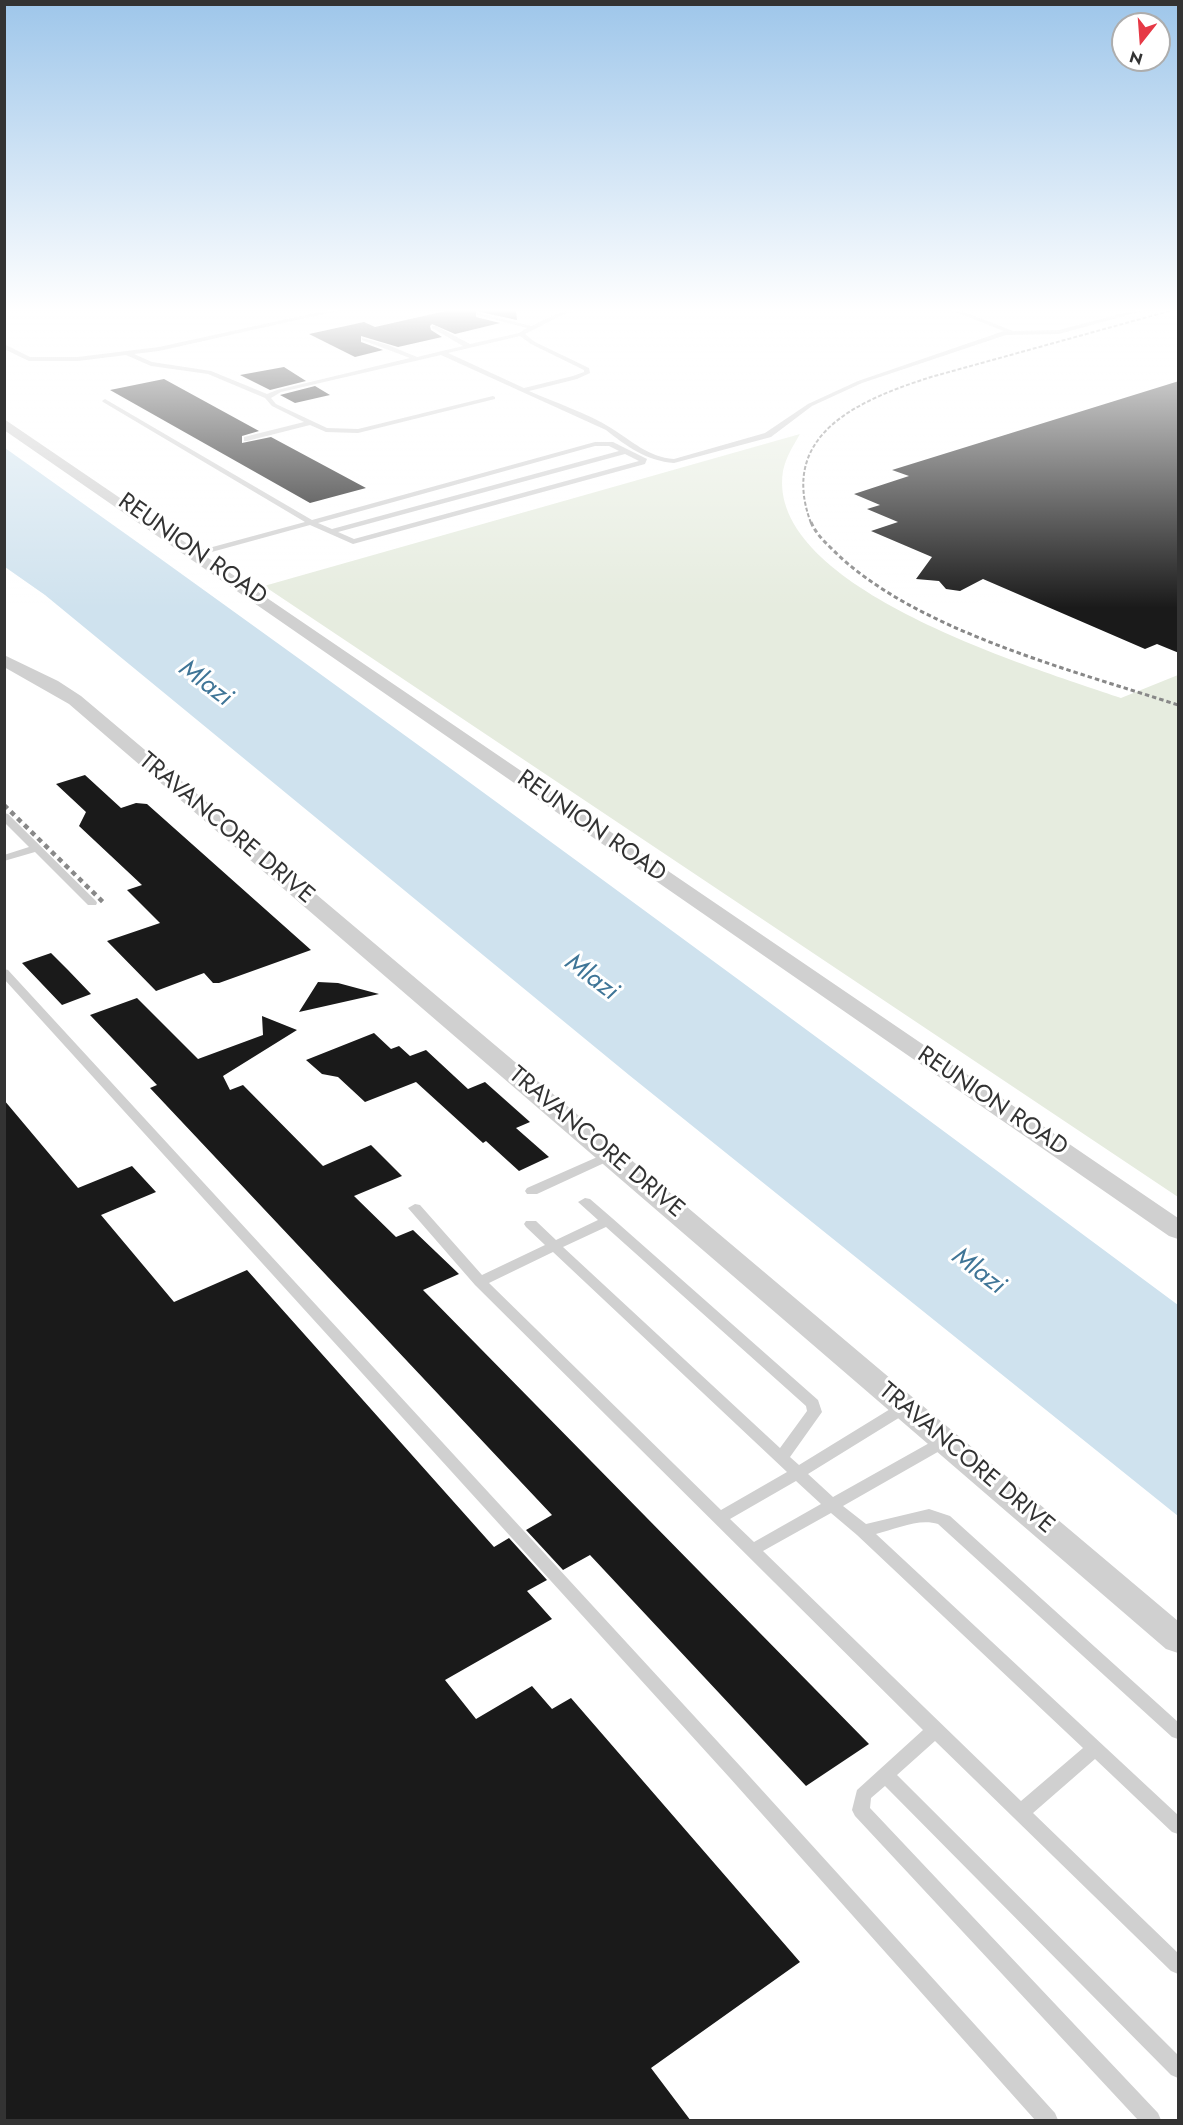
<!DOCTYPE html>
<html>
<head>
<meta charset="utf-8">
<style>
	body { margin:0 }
	#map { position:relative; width:1183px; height:2125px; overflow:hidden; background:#fff; font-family:Jost,sans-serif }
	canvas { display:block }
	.frame { position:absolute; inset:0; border:6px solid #333; pointer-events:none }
	.north { position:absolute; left:1111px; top:12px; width:60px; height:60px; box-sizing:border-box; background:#fff; border:2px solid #adadad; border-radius:50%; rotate:197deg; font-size:16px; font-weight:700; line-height:24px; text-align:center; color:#333 }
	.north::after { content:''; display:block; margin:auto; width:21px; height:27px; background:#e63946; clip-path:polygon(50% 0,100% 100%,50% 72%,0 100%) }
</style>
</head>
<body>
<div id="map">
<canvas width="1183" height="2125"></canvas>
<div class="frame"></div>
<div class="north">N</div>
</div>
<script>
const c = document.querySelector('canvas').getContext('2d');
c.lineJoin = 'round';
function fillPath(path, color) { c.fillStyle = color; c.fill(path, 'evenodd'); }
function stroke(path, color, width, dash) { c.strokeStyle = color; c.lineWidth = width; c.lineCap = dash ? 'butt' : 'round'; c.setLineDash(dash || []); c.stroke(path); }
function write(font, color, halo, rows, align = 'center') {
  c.font = font + ' Jost,sans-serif'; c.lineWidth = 6; c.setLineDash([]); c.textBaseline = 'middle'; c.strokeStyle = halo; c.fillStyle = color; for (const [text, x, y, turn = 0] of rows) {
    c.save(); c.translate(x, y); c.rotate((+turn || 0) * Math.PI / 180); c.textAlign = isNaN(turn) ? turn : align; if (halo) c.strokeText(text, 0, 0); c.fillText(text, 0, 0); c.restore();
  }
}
const green = new Path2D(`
	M 800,434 C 793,446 786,457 783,471 C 764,589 1038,669 1121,698 L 1178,675 L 1178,1197 L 264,586 Z`);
const water = new Path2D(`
	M 5,448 C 400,728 789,1016 1178,1305 L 1178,1516 L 629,1075 L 45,595 L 5,567 Z`);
const building = new Path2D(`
	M 450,310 L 516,310 L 517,320 L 476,311 L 476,317 L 500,323 L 455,334 L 432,324 L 430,326 L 431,330 L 442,337 L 398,347 L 361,336 L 361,342 L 383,350 L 355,357 L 309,334 L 364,322 L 375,327 Z
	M 284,367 L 306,381 L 270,390 L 240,375 Z
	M 164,379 L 259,431 L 242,436 L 242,443 L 271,437 L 366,488 L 310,503 L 110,390 Z
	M 1179,381 L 1179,653 L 1157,644 L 1145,649 L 983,579 L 960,591 L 946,589 L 939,581 L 916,579 L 932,557 L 871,531 L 898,522 L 867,509 L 880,505 L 854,494 L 909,476 L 892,470 Z
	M 315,386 L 330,395 L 295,403 L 280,395 Z
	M 85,775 L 121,808 L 136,803 L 147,804 L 311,950 L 219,983 L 213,983 L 204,973 L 156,991 L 107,941 L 160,923 L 127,890 L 142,885 L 79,826 L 86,812 L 56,784 Z
	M 51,953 L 68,970 L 91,994 L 62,1005 L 22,963 Z
	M 318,982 L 338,983 L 379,994 L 299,1012 Z
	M 137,998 L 198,1059 L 263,1035 L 262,1016 L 297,1030 L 223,1076 L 230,1090 L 243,1085 L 323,1166 L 371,1145 L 402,1176 L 354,1196 L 396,1237 L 413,1230 L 459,1274 L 423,1290 L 869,1744 L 806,1786 L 590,1555 L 563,1570 L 526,1530 L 552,1515 L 150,1088 L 157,1085 L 90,1015 Z
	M 374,1033 L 391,1049 L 399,1046 L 410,1056 L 426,1050 L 468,1089 L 485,1082 L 530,1122 L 516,1128 L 549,1157 L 519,1171 L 486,1141 L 483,1143 L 416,1082 L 365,1102 L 338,1077 L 322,1074 L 306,1060 Z
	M 4,1100 L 78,1188 L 132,1166 L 156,1192 L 101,1215 L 174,1302 L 247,1270 L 494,1547 L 509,1538 L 547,1580 L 527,1591 L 552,1619 L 445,1680 L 476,1719 L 532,1686 L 552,1709 L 571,1698 L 800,1962 L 651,2068 L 691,2121 L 4,2121 Z`);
const lane = new Path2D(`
	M 328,310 L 341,310 L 159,351 L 134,354 L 152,362 L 211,371 L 267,394 L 277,390 L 410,358 L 362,340 L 362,338 L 388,345 L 417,357 L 463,346 L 432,328 L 432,326 L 436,326 L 470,344 L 519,333 L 527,328 L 477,315 L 477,313 L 532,326 C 547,318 560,310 577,310 L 560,316 L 525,334 L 535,342 L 589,368 L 590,373 L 577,379 L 529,391 C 554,402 589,414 611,428 C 632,441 648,457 674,459 L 765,433 L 808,404 L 858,381 L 1004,331 L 950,310 L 959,310 L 1013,331 L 1059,330 L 1135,310 L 1146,310 L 1059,334 L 1006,335 L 862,383 L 812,406 L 771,437 L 674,463 C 647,461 626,446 606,430 L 441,355 L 281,392 L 271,398 L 276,404 L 327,428 L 358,429 L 493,396 L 495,397 L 495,399 L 358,433 L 326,432 L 310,425 L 247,441 L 244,441 L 244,437 L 304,422 L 272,406 L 265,398 L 208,374 L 151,366 L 126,355 L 78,361 L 29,361 L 4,349 L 4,344 L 30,357 L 78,357 L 159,347 ZM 520,336 L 531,344 L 584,370 L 584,372 L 573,376 L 524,388 L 448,353 Z
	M 105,399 L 312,520 L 595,442 L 613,442 L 647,459 L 645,464 L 353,544 L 310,525 L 197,556 L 194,556 L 194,552 L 305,522 L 103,402 L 102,401 ZM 595,446 L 609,446 L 619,451 L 332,529 L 318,523 ZM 625,454 L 639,461 L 354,539 L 338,532 Z
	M 4,813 L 8,814 L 96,901 L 97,903 L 96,905 L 88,905 L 35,852 L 4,861 L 4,855 L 29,847 L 4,822 Z
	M 4,969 L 8,970 L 741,1767 L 1055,2113 L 1058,2120 L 1035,2120 L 729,1777 L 4,979 Z
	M 611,1151 L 615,1152 L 617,1155 L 615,1158 L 537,1194 L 527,1194 L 525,1191 L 527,1188 Z
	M 585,1198 L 590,1199 L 612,1218 L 818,1400 L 822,1412 L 790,1457 L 799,1465 L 900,1403 L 905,1402 L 910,1403 L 912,1407 L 910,1411 L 808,1474 L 833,1497 L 940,1437 L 945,1436 L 950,1437 L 952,1441 L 950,1445 L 843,1506 L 866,1524 L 929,1509 L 950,1516 L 1178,1722 L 1178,1739 L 1172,1737 L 938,1524 C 919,1518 896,1529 876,1534 L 1178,1815 L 1178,1834 L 1172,1832 L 1095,1759 L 1033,1813 L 1178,1953 L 1178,1974 L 1171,1971 L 935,1741 L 897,1775 L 1178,2055 L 1178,2078 L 1171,2075 L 885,1786 L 871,1798 L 870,1808 L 1158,2113 L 1161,2120 L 1138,2120 L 855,1816 L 852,1810 L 857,1790 L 923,1730 L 475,1285 L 408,1208 L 415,1204 L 420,1205 L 482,1275 L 545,1245 L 526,1227 L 524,1224 L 526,1221 L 536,1221 L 556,1240 L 598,1220 L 578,1202 ZM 606,1227 L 806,1406 L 807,1411 L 780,1448 L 563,1247 ZM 553,1252 L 787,1472 L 721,1510 L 489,1283 ZM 796,1481 L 821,1504 L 754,1542 L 730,1519 ZM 831,1513 L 857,1535 L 1083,1748 L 1021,1801 L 763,1551 Z`);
const street = new Path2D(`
	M 4,419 L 1178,1218 L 1178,1239 L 1169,1236 L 4,430 Z
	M 4,655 L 58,681 L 81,696 L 1178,1621 L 1178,1653 L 1166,1649 L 69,704 L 4,667 Z`);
const railFar2 = new Path2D(`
	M 811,523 C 777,433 862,399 931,377 L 1173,310`);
const railFar1 = new Path2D(`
	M 811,522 C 816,534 824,541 833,550 C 913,630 1072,670 1178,705`);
const rail = new Path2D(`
	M 4,805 L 104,903`);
const streetNames = [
	["REUNION ROAD",192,550,35],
	["REUNION ROAD",591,827,35],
	["TRAVANCORE DRIVE",226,829,40],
	["REUNION ROAD",992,1102,34],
	["TRAVANCORE DRIVE",596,1143,40],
	["TRAVANCORE DRIVE",966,1459,40]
];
const waterNames = [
	["Mlazi",205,684,37],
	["Mlazi",591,978,37],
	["Mlazi",978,1272,37]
];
fillPath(green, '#e6ecdf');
fillPath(water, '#cfe2ee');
fillPath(building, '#1a1a1a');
fillPath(lane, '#d0d0d0');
fillPath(street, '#d0d0d0');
stroke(railFar2, '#888', 2, [4, 2]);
stroke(railFar1, '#888', 3, [4.5, 3]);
stroke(rail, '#888', 4.5, [5, 4.5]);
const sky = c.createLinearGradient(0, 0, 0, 608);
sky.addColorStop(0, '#9ec6ea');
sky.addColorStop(0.51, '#fff');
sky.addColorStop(1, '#ffffff00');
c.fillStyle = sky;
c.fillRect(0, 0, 1183, 608);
write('24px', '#333', '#fff', streetNames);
write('italic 26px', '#3f7597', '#fff', waterNames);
</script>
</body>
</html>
